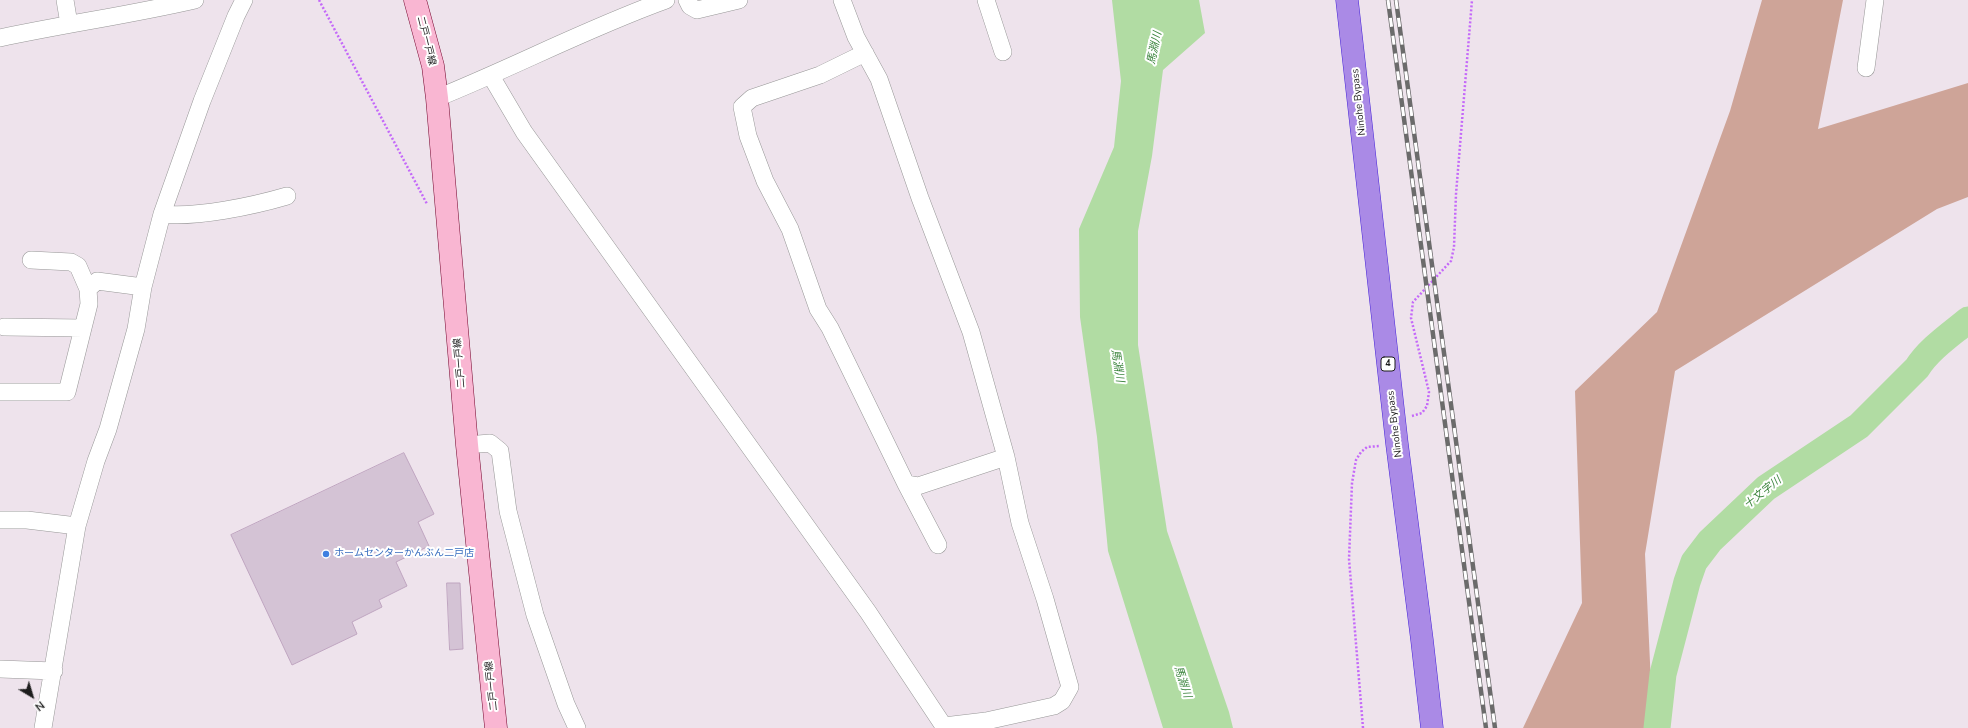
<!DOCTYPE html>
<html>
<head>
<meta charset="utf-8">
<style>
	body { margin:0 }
	#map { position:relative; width:1968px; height:728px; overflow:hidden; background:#eee3ec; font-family:"Nunito Sans",sans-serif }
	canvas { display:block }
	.north { position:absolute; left:12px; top:676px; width:40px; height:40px; -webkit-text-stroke:3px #fff; paint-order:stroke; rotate:142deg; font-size:11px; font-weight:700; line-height:16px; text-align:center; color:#1d1d1d }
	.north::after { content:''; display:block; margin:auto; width:14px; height:18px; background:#1d1d1d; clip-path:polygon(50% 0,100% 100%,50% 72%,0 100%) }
</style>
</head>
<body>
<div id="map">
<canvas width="1968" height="728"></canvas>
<div class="north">N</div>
</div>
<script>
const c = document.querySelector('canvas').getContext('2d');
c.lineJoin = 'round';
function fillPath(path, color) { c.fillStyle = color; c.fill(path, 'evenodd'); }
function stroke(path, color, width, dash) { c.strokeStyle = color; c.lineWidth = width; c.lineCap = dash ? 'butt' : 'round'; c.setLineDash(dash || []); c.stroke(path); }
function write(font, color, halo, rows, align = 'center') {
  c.font = font + ' "Nunito Sans","Noto Sans JP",sans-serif'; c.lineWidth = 4; c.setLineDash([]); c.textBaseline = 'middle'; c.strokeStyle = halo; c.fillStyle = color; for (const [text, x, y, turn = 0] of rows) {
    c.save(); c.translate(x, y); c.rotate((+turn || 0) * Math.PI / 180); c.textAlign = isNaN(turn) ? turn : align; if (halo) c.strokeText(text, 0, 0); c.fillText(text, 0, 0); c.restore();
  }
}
const forest = new Path2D(`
	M 1762,0 L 1843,0 L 1818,129 L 1968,83 L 1968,197 L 1937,209 L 1675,371 L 1645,554 L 1653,728 L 1523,728 L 1582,603 L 1575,391 L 1657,312 L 1730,111 Z`);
const water = new Path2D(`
	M 1112,0 L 1199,0 L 1205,33 L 1163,70 L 1152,156 L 1138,231 L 1138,345 L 1167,531 L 1229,712 L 1233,728 L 1163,728 L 1108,551 L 1097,437 L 1080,317 L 1079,229 L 1114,147 L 1121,81 Z`);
const river = new Path2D(`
	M 1657,728 L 1663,674 L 1687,582 L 1694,562 L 1710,541 L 1766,488 L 1859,426 L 1917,368 C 1929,349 1950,335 1968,320`);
const building = new Path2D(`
	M 404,453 L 434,514 L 418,522 L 429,546 L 396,562 L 407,586 L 379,600 L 382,607 L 352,622 L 357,634 L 292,665 L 231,535 Z
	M 447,583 L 460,583 L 463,649 L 450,650 Z`);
const path = new Path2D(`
	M 319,0 L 427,204
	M 1412,416 L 1422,413 L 1427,406 L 1429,392 L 1411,318 L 1413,302 L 1451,261 L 1454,247 L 1456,194 L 1472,0
	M 1363,728 L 1349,559 L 1352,483 L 1356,460 L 1361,452 L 1367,447 L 1380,446`);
const street = new Path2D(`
	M 65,0 L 69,24
	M 687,0 L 690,6 L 697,10 L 739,0
	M 842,0 L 856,37 L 879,79 L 920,198 L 971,332 L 1006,457 L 1020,523 L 1045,599 L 1070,687 L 1062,701 L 1054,706 L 986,721 L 944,726
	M 986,0 L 1003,52
	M 0,38 C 65,24 130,15 195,0
	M 865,53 L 820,75 L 752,98 L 742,107 L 748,136 L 765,181 L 790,229 L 818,309 L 830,328 L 906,484 L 918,486 L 1006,457
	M 1866,68 L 1875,0
	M 491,76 L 524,132 L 868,612 L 945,728
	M 437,98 C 514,67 588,28 666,0
	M 162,214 C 196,218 253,206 287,196
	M 31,260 L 71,262 L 78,266 L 88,289
	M 4,327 L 83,328
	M 0,392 L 67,392 L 89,304 L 88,289 L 97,281 L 143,287
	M 467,445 L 490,443 L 500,451 L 508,511 L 535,615 L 566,704 L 577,728
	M 906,484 L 938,545
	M 0,520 L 27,520 L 77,526
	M 0,669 L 54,671
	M 43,728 L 77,526 L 96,461 L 108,429 L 136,329 L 143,287 L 162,214 L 202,101 L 236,16 L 244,0`);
const secondary = new Path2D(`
	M 415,0 L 433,66 L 437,98 L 467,445 L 496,728`);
const highway = new Path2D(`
	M 1347,0 L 1397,444 L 1422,640 L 1432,728`);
const rail = new Path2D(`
	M 1388,0 L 1486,728
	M 1396,0 L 1495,728`);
const markers = [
	[326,554,4,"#3f7fe0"]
];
const shields = [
	[1388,364,14]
];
const shieldNames = [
	["4",1388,364]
];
const streetNames = [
	["二戸一戸線",426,41,76],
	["Ninohe Bypass",1359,102,-96],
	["二戸一戸線",460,363,-95],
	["Ninohe Bypass",1395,424,-97],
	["二戸一戸線",492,686,-96]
];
const shopNames = [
	["ホームセンターかんぶん二戸店",334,554]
];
const waterNames = [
	["馬淵川",1155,48,-78],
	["馬淵川",1117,366,81],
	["十文字川",1763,493,-39],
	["馬淵川",1182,682,72]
];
fillPath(forest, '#cea498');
fillPath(water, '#b1dca3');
stroke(river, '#b1dca3', 27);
fillPath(building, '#d4c3d5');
stroke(building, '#bfa5c0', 1);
stroke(street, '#979797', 18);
stroke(secondary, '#74052d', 23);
stroke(highway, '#4624d8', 23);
stroke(path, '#c469f9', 2.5, [2, 2]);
stroke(street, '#fff', 17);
stroke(secondary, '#f9b6d2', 22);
stroke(highway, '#aa8ae6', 22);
stroke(rail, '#6b6b6b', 4.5);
stroke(rail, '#fff', 3, [9]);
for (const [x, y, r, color] of markers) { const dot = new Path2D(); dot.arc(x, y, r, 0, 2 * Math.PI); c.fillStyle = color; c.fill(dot); stroke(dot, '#fff', 1.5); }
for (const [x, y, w] of shields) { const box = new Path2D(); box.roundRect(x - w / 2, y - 7, w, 14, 3); c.fillStyle = '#fff'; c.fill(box); stroke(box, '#1d1d1d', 1); }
write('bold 9px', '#1d1d1d', null, shieldNames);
write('10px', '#1d1d1d', '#fff', streetNames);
write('10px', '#366cbe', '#fff', shopNames, 'left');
write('italic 11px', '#3c853e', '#fff', waterNames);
</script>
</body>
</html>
